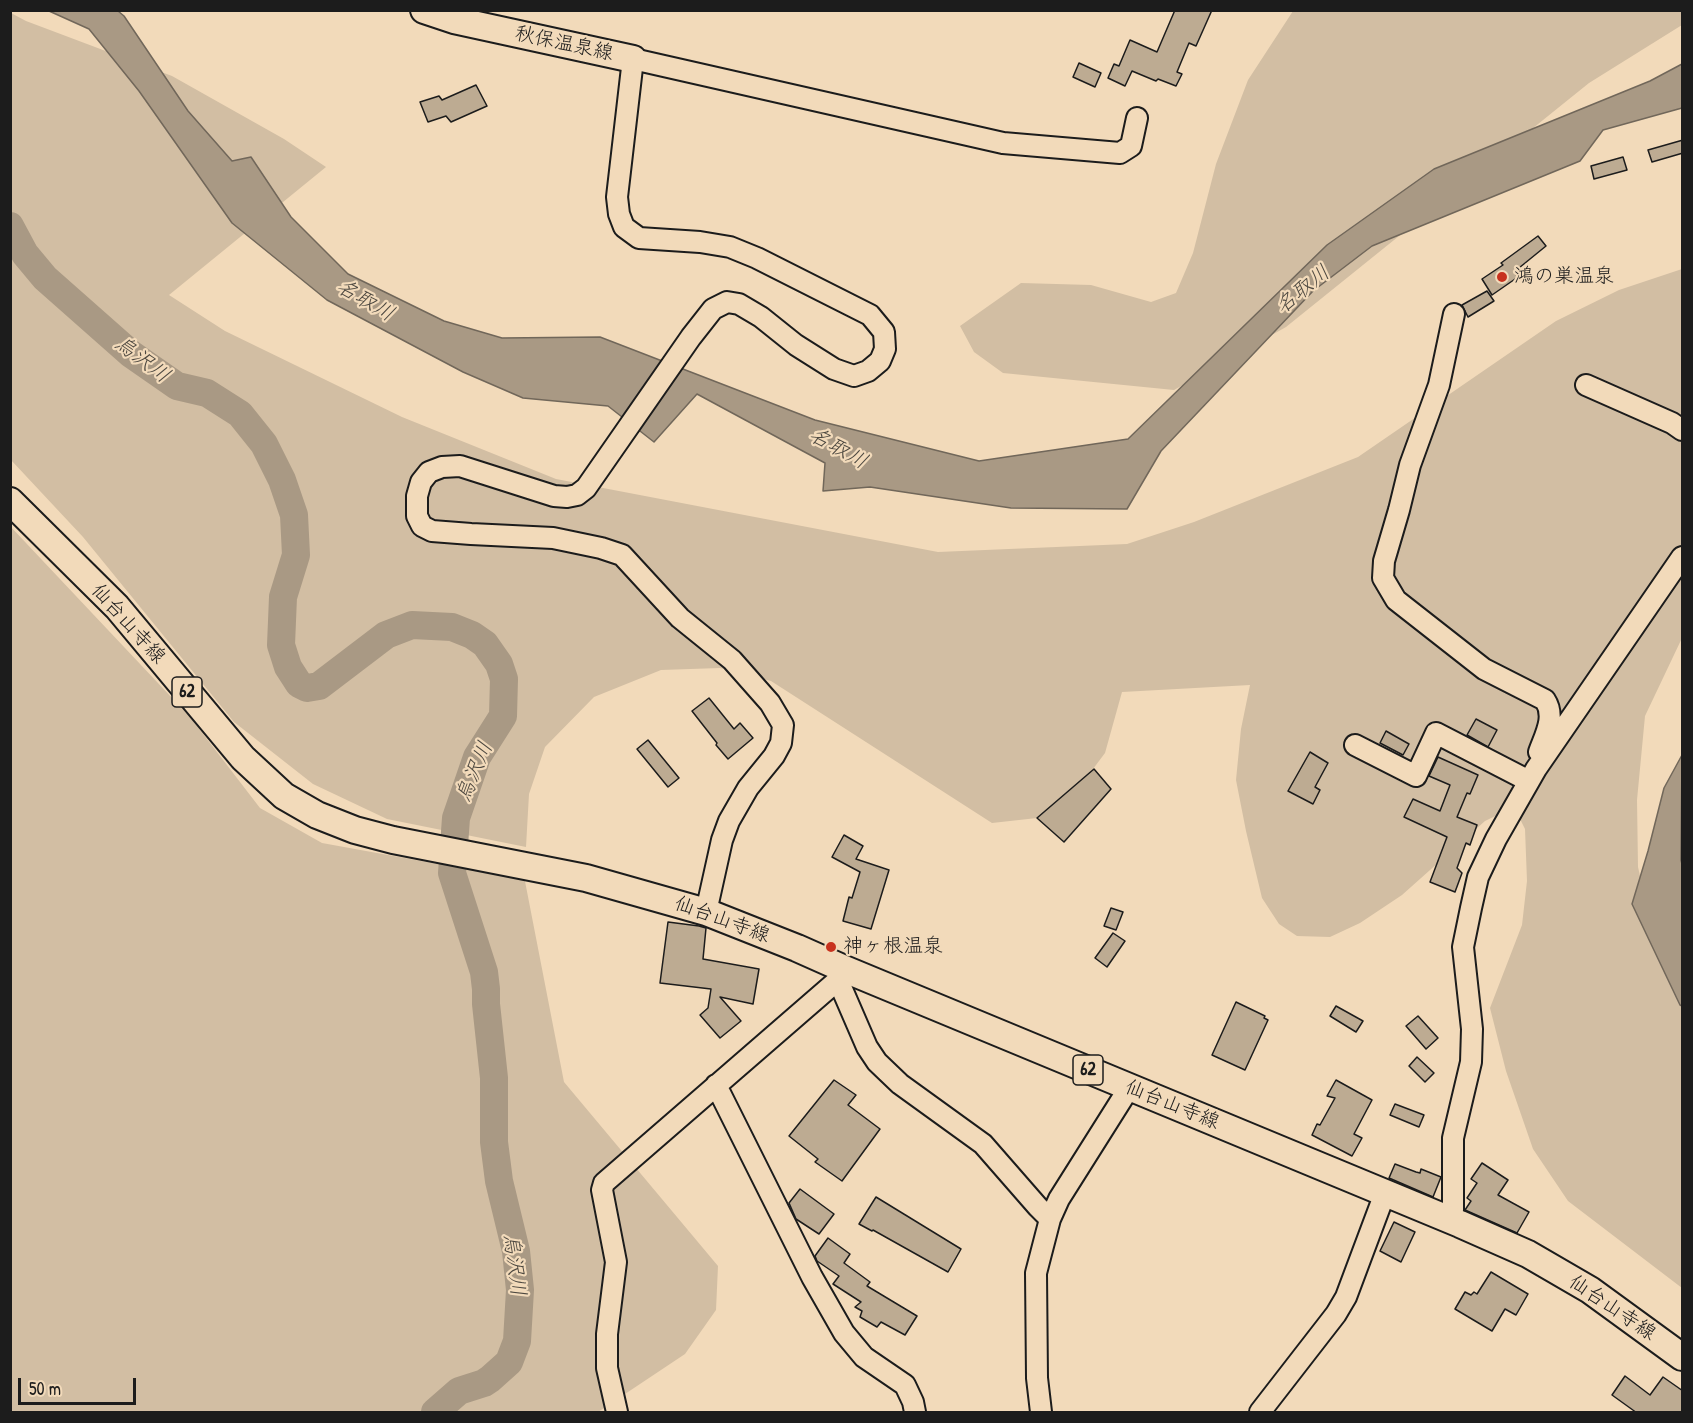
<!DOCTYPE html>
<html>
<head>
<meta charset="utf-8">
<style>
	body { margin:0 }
	#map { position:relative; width:1693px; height:1423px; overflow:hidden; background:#f2daba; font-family:"Patrick Hand",sans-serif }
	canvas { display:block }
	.frame { position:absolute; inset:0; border:12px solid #1c1c1c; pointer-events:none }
	.scale { position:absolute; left:18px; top:1378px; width:118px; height:27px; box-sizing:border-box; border:3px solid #1c1c1c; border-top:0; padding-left:8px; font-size:18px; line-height:21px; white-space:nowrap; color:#1c1c1c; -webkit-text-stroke:4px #f2daba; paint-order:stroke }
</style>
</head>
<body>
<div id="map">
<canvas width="1693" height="1423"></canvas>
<div class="frame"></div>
<div class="scale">50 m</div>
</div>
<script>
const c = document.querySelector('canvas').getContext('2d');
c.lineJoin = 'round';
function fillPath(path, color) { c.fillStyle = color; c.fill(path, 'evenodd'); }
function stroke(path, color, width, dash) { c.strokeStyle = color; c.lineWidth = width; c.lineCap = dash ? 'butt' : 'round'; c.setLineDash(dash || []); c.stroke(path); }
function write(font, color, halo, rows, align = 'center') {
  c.font = font + ' "Patrick Hand","Klee One",sans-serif'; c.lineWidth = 4.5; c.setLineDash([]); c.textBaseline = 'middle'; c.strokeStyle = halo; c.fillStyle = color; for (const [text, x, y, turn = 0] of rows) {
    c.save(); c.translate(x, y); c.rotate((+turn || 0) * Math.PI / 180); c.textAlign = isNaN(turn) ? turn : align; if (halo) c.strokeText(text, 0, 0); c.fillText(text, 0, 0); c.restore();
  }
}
const green = new Path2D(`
	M 1293,11 L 1682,11 L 1682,25 L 1589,83 L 1286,327 L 1174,390 L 1003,373 L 974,352 L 960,326 L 1021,283 L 1091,285 L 1151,302 L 1176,293 L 1193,253 L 1216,164 L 1248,80 Z
	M 11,13 L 26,21 L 172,76 L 284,139 L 326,167 L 169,295 L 225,331 L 402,417 L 556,479 L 938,552 L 1127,544 L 1194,522 L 1358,457 L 1556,321 L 1619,290 L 1682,269 L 1682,638 L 1645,716 L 1637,800 L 1638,867 L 1650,920 L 1682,969 L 1682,1288 L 1568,1201 L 1533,1149 L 1506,1071 L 1490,1008 L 1522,925 L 1527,881 L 1525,829 L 1514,807 L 1485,821 L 1402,895 L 1360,923 L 1330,937 L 1297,936 L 1279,924 L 1262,898 L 1246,831 L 1236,780 L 1241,729 L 1250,685 L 1122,692 L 1105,753 L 1078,789 L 1037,818 L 992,823 L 771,681 L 720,668 L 661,670 L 594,697 L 545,747 L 529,794 L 526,847 L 387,819 L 313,784 L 234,722 L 83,537 L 11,460 Z
	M 10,526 L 190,717 L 260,808 L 322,843 L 443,865 L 523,871 L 564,1082 L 718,1266 L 716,1310 L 685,1354 L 598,1412 L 11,1412 Z`);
const water = new Path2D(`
	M 49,11 L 118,11 L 124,16 L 188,111 L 232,161 L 251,157 L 291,217 L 348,274 L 444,321 L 502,338 L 600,337 L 815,420 L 979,461 L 1128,439 L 1327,245 L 1434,169 L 1650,81 L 1682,64 L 1682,108 L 1603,130 L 1580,161 L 1372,246 L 1313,291 L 1161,451 L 1127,509 L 1011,508 L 870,487 L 823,491 L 825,463 L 697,394 L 654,442 L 608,406 L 523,398 L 463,372 L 327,300 L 232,223 L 139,91 L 89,29 Z
	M 1682,755 L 1681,860 L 1682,864 L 1682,1006 L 1680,1005 L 1632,904 L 1648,851 L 1664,788 Z`);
const river = new Path2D(`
	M 10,226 L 25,254 L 45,278 L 131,354 L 177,386 L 207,393 L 240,414 L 264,444 L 282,480 L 294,515 L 296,555 L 283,597 L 281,645 L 288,667 L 299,684 L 307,688 L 319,686 L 386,635 L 412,625 L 452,627 L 472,635 L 485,644 L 499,664 L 504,679 L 503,716 L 477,757 L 456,818 L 452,873 L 484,972 L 486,989 L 486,1004 L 494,1078 L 494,1142 L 499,1181 L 516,1251 L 520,1290 L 517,1341 L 509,1362 L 490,1379 L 484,1383 L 459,1391 L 435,1412`);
const building = new Path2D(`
	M 1175,10 L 1212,10 L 1196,46 L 1189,43 L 1177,72 L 1182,74 L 1176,86 L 1158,79 L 1156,81 L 1132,71 L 1125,86 L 1108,78 L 1114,64 L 1119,66 L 1130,40 L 1157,52 Z
	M 1079,63 L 1101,73 L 1095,87 L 1073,77 Z
	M 476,85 L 487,106 L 451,122 L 446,116 L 428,122 L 420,102 L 439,96 L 442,100 Z
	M 1683,140 L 1683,153 L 1652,162 L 1648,150 Z
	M 1623,157 L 1627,170 L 1594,179 L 1591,166 Z
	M 1538,236 L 1546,246 L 1514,272 L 1518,277 L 1492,295 L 1482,279 L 1503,265 L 1501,263 Z
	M 1487,291 L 1494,301 L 1468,317 L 1462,305 Z
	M 709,698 L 734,729 L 740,723 L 753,738 L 728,759 L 716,745 L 717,743 L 692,711 Z
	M 1476,719 L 1497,730 L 1488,747 L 1467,735 Z
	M 1386,731 L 1409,744 L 1403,755 L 1380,743 Z
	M 648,740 L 679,778 L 668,787 L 637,749 Z
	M 1310,752 L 1328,763 L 1315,787 L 1320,790 L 1313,804 L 1288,791 Z
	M 1438,757 L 1478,775 L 1470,794 L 1467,793 L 1457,817 L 1477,825 L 1470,845 L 1466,843 L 1457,868 L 1462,873 L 1455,892 L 1430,882 L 1447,837 L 1404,817 L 1413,799 L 1440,811 L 1450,785 L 1429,776 Z
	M 1094,769 L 1111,789 L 1064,842 L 1037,818 Z
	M 844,835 L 863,846 L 856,859 L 889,870 L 871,929 L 843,921 L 849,897 L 852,898 L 860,872 L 832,857 Z
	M 1111,908 L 1123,912 L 1116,930 L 1104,926 Z
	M 668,922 L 699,926 L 706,928 L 703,959 L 759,969 L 753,1004 L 720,997 L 741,1021 L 720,1038 L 700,1015 L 708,1008 L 711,989 L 660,983 Z
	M 1113,933 L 1125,941 L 1107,967 L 1095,958 Z
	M 1236,1002 L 1265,1016 L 1264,1018 L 1268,1020 L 1245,1070 L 1212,1055 Z
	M 1336,1006 L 1363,1021 L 1356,1032 L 1330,1016 Z
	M 1418,1016 L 1438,1038 L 1426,1049 L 1406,1026 Z
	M 1417,1057 L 1434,1073 L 1425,1082 L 1409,1066 Z
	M 834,1080 L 856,1095 L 848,1105 L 880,1129 L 842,1181 L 815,1162 L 818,1159 L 789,1136 Z
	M 1336,1080 L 1372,1100 L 1354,1134 L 1362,1138 L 1352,1156 L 1312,1135 L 1317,1124 L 1320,1125 L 1335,1098 L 1327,1096 Z
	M 1395,1104 L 1424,1115 L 1419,1127 L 1390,1115 Z
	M 1482,1163 L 1508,1180 L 1498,1195 L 1529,1212 L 1517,1233 L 1465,1210 L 1471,1201 L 1467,1198 L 1477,1183 L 1471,1179 Z
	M 1395,1164 L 1416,1172 L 1420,1173 L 1421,1169 L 1441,1177 L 1433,1197 L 1389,1178 Z
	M 800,1189 L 834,1214 L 819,1234 L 796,1219 L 789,1203 Z
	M 876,1197 L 961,1249 L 948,1272 L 873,1230 L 872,1231 L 859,1224 Z
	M 1394,1222 L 1415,1232 L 1401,1262 L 1380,1251 Z
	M 828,1238 L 850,1254 L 844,1263 L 870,1282 L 867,1286 L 917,1316 L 905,1335 L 881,1322 L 877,1327 L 860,1317 L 862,1311 L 855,1307 L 861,1302 L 833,1284 L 839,1276 L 817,1261 L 815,1256 Z
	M 1491,1272 L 1528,1294 L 1516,1315 L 1505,1309 L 1492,1331 L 1455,1309 L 1465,1292 L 1471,1295 L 1474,1292 L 1477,1294 Z
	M 1625,1376 L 1650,1395 L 1663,1377 L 1683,1391 L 1683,1413 L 1637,1413 L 1612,1395 Z`);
const minor = new Path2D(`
	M 1454,314 L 1439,385 L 1410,465 L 1399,510 L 1384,561 L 1383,578 L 1396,600 L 1484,669 L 1545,700 C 1556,717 1545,735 1539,752
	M 1586,385 L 1672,423 L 1682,430
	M 1355,745 L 1416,776 L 1436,733 L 1529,781
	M 706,912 L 722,840 L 729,821 L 748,788 L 774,756 L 781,743 L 783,725 L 770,703 L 732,660 L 680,618 L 622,555 L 601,548 L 553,538 L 471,534 L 432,531 L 422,526 L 417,516 L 417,496 L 421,482 L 429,472 L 442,467 L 460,466 L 554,496 L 567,497 L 577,495 L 586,488 L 691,337 L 713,309 L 727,302 L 739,304 L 761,317 L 796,345 L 834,369 L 854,376 L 868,371 L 880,361 L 885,349 L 884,332 L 870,315 L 757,258 L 730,247 L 700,242 L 639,238 L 624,227 L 619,214 L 617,197 L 633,59 L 1003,143 L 1120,153 L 1131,146 L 1137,118
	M 838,980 L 867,1047 L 877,1062 L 900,1084 L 983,1144 L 1038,1207 L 1050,1219
	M 716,1085 L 812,1277 L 844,1333 L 864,1357 L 905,1385 L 913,1402 L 915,1412
	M 1448,1219 L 1453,1210 L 1453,1138 L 1471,1062 L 1472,1029 L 1463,947 L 1471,908 L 1478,877 L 1496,839 L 1536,769 L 1682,557
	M 617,1412 L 607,1368 L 607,1334 L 616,1262 L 602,1190 L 604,1183 L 838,980 L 842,968
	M 1041,1412 L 1037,1378 L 1036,1273 L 1050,1219 L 1059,1199 L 1129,1088
	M 1260,1412 L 1336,1314 L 1346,1297 L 1385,1193`);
const major = new Path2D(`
	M 424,10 L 454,20 L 633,59
	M 10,501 L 117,607 L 243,758 L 284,796 L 317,815 L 355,830 L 393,840 L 586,878 L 706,912 L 797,948 L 842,968 L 1460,1224 L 1528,1254 L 1590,1290 L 1682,1357`);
const markers = [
	[1502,277,6,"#c8321e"],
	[831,947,6,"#c8321e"]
];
const shields = [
	[187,692,30],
	[1088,1070,30]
];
const shieldNames = [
	["62",187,692],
	["62",1088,1070]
];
const streetNames = [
	["秋保温泉線",564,44,12],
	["仙台山寺線",128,624,48],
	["仙台山寺線",722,920,20],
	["仙台山寺線",1172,1105,22],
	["仙台山寺線",1612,1308,34]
];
const poiNames = [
	["鴻の巣温泉",1514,277],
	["神ヶ根温泉",843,947]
];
const waterNames = [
	["名取川",1303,290,-39],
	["名取川",365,301,30],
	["烏沢川",142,360,37],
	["名取川",838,449,29],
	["烏沢川",475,772,-67],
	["烏沢川",514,1265,83]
];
fillPath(green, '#d2bea3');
fillPath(water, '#a99984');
stroke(water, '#71675a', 1.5);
stroke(river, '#a99984', 28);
fillPath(building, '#bdab92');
stroke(building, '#1c1c1c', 1.5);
stroke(minor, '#1c1c1c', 24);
stroke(major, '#1c1c1c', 30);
stroke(minor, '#f2daba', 20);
stroke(major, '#f2daba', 26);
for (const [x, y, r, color] of markers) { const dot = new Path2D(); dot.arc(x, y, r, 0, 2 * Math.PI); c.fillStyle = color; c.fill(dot); stroke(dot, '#f2daba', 2); }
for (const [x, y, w] of shields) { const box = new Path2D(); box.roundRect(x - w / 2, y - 15, w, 30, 4.5); c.fillStyle = '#f2daba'; c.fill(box); stroke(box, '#1c1c1c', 1.5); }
write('bold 18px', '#1c1c1c', null, shieldNames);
write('20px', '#1c1c1c', '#f2daba', streetNames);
write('20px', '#1c1c1c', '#f2daba', poiNames, 'left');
write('italic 21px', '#4d4840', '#f2daba', waterNames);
</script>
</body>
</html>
